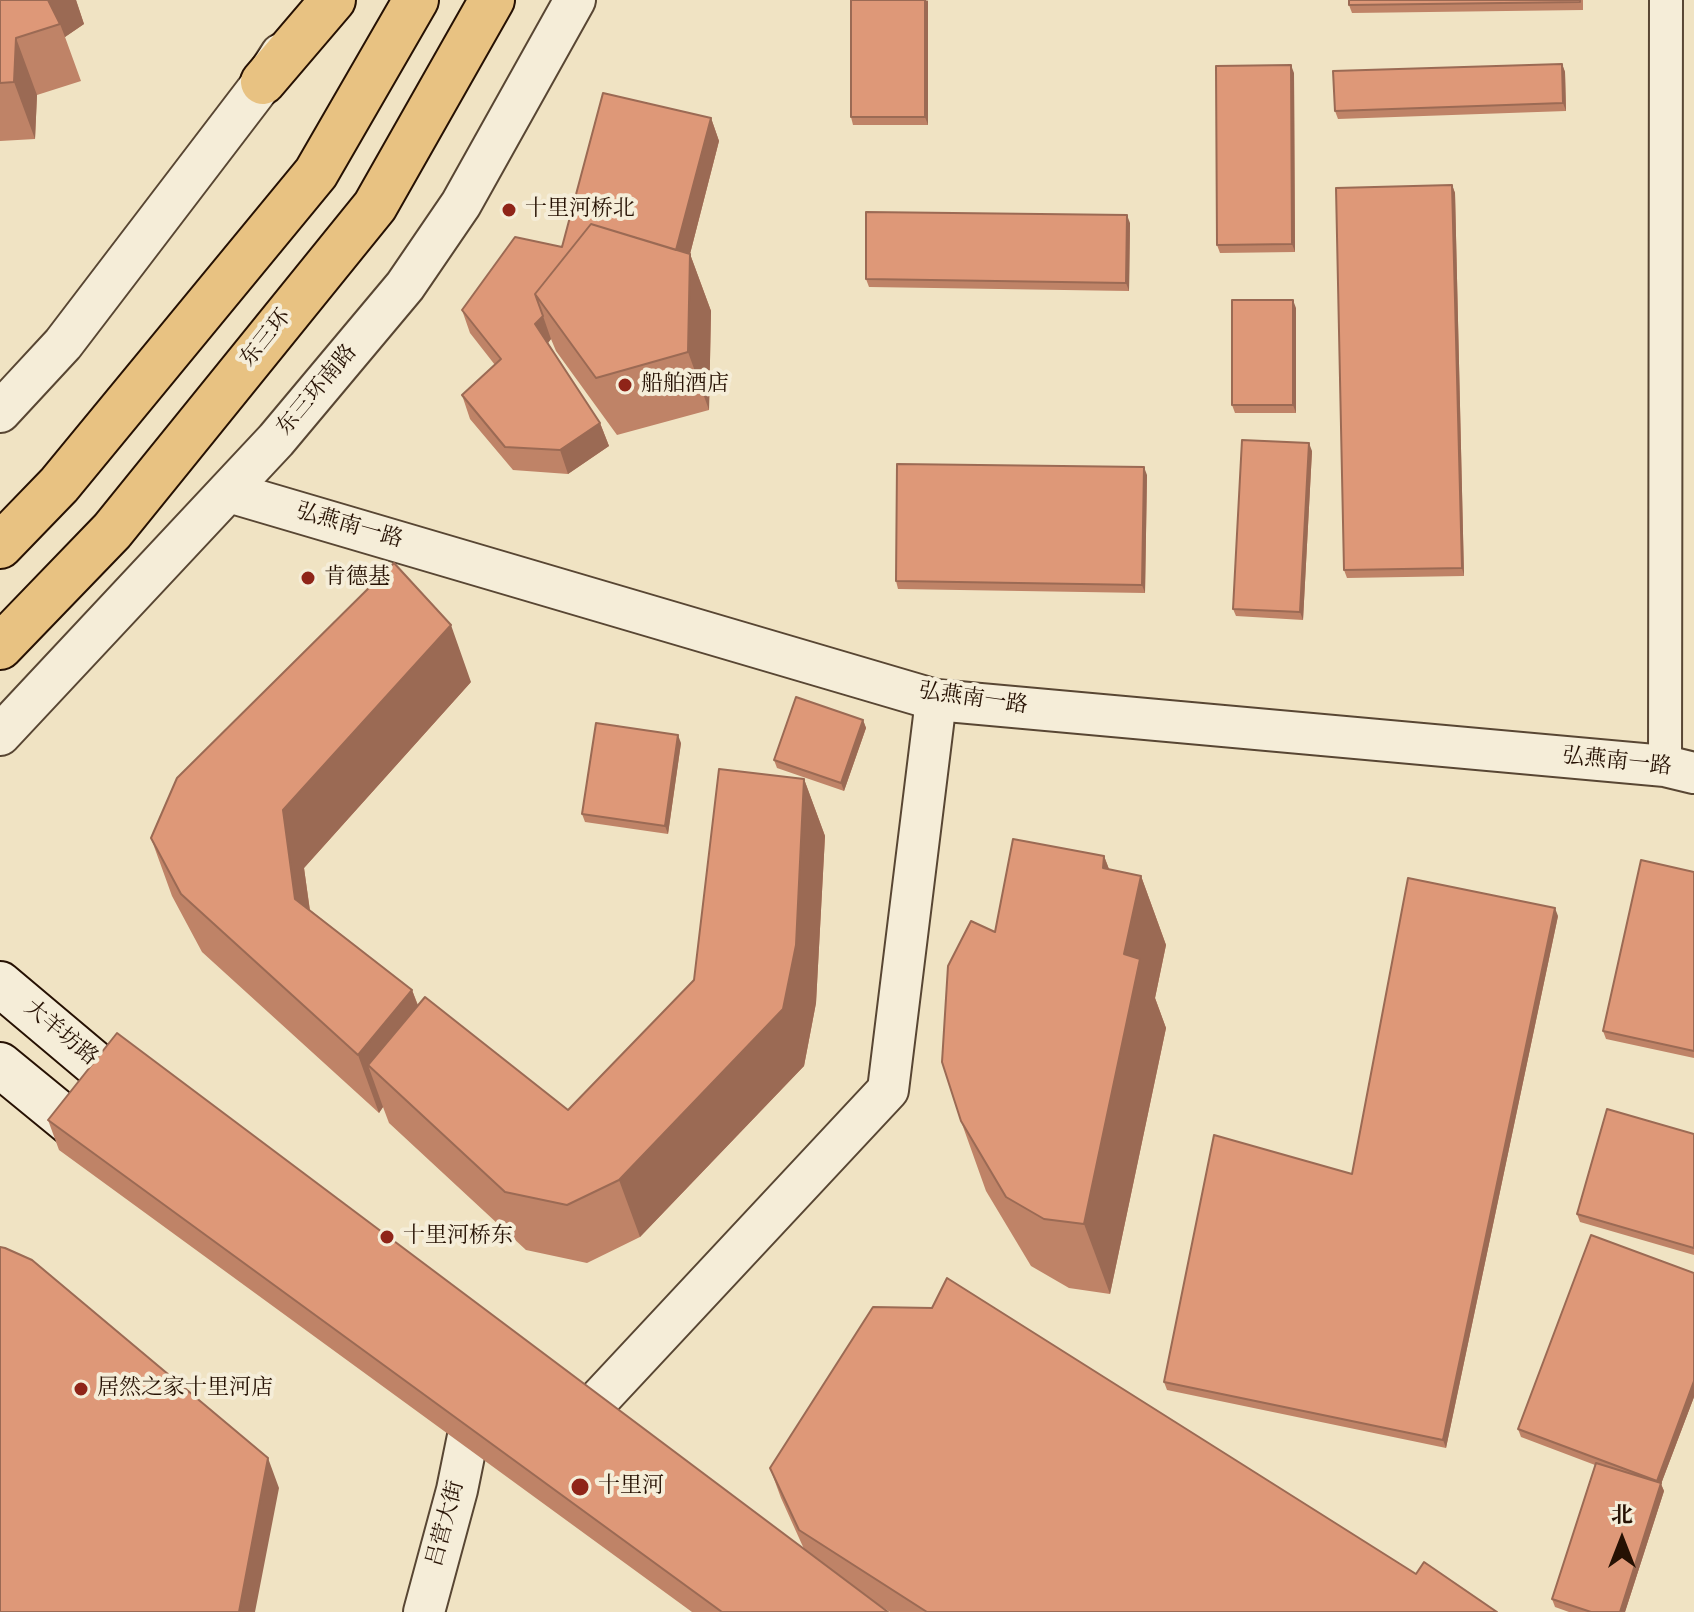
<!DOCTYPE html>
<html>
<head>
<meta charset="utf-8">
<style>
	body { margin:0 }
	#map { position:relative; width:1694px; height:1612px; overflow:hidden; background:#f0e3c3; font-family:"IM FELL English","Noto Serif SC",serif }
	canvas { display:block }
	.north { position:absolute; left:1582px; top:1500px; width:80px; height:80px; -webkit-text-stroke:6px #f5edd8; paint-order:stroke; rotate:0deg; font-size:22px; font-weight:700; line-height:32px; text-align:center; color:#261103 }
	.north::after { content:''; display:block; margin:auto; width:28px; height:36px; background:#261103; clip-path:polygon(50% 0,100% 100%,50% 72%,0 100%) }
</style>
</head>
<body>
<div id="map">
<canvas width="1694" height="1612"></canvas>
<div class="north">北</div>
</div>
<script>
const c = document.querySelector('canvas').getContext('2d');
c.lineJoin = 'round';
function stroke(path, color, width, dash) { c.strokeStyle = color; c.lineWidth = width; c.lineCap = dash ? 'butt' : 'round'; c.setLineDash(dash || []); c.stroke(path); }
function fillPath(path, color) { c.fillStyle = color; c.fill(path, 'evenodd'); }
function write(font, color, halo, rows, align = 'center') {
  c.font = font + ' "IM FELL English","Noto Serif SC",serif'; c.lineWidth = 8; c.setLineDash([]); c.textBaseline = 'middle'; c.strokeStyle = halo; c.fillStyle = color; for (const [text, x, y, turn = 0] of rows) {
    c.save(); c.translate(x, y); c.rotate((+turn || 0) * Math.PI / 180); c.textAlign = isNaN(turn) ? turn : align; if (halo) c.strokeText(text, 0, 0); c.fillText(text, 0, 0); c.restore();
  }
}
const minor = new Path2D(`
	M 1665,766 L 1666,0`);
const tertiary = new Path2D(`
	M 0,412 L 63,344 L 263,82 L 281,54
	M 229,492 L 936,700 L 1665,766 L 1694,773
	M 0,735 L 276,440 L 405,286 L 461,204 L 575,0
	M 564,1437 L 888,1090 L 936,700
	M 424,1612 L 457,1490 L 468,1436`);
const secondary = new Path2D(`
	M 0,984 L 139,1101
	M 0,1065 L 100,1147`);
const trunk = new Path2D(`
	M 263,82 L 333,0
	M 0,546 L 59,485 L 316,173 L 416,0
	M 0,647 L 112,531 L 375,206 L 492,0`);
const wall = new Path2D(`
	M 0,0 L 76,0 L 84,24 L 65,37 L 81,81 L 37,95 L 35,139 L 0,141 Z
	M 928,0 L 928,125 L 853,125 L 851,117 Z
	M 1349,0 L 1583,0 L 1583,10 L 1352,13 L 1349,5 Z
	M 1562,64 L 1565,72 L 1566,111 L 1338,119 L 1335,111 Z
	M 1294,73 L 1295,252 L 1220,253 L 1217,245 Z
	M 711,118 L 719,141 L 690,254 L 711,311 L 709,410 L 617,435 L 556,351 L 551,339 L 548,343 L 600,423 L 609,446 L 568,474 L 513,470 L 470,419 L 462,395 L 495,365 L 470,333 L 462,310 L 562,247 Z
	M 1452,185 L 1455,193 L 1464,576 L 1347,578 L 1344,570 Z
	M 1130,223 L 1129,291 L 869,287 L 866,279 Z
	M 1296,308 L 1296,413 L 1235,413 L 1232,405 Z
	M 1312,451 L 1303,620 L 1236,616 L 1233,609 Z
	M 1147,475 L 1145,593 L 898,589 L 896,581 Z
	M 471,682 L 304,868 L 310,910 L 412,990 L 418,1005 L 568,1110 L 694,980 L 804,779 L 825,836 L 816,1003 L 804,1066 L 640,1237 L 587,1263 L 526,1250 L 389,1123 L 383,1107 L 379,1113 L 202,952 L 172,896 L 151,838 Z
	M 863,720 L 866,728 L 844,791 L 777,768 L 774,760 Z
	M 681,743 L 668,834 L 585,822 L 582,814 Z
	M 1104,856 L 1109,869 L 1141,876 L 1166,945 L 1155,998 L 1166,1028 L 1110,1294 L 1069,1288 L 1031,1266 L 986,1191 L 961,1121 Z
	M 1694,872 L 1694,1058 L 1606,1039 L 1603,1031 Z
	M 1558,916 L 1446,1448 L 1167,1390 L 1164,1382 L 1352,1174 Z
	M 48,1120 L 804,1549 L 781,1498 L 770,1468 L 1416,1574 L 1497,1612 L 890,1612 L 876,1603 L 888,1612 L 692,1612 L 59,1150 Z
	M 1694,1134 L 1694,1255 L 1580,1222 L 1577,1214 Z
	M 1694,1273 L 1694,1397 L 1661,1484 L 1664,1491 L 1625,1612 L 1569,1612 L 1555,1607 L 1552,1599 L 1595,1465 L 1521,1437 L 1518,1429 Z`);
const shadedWall = new Path2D(`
	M 45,0 L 76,0 L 84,24 L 65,37 L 60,24 Z
	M 925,0 L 928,1 L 928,125 L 925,117 Z
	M 16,38 L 37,95 L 35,139 L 14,82 Z
	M 1562,64 L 1565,72 L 1566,111 L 1563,103 Z
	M 1291,65 L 1294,73 L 1295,252 L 1292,244 Z
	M 711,118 L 719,141 L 681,289 L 672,266 Z
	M 1452,185 L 1455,193 L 1464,576 L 1462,568 Z
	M 1127,215 L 1130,223 L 1129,291 L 1126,283 Z
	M 690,254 L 711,311 L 709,410 L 688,352 Z
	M 1293,300 L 1296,308 L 1296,413 L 1293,405 Z
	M 543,316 L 551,339 L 544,348 L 535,324 Z
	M 600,423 L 609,446 L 568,474 L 560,450 Z
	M 1309,443 L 1312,451 L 1303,620 L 1300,612 Z
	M 1144,467 L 1147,475 L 1145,593 L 1142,585 Z
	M 451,625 L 471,682 L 304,868 L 316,956 L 295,899 L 283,810 Z
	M 863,720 L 866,728 L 844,791 L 841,783 Z
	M 678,735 L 681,743 L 668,834 L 665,826 Z
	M 804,779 L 825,836 L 816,1003 L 804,1066 L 640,1237 L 619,1180 Z
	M 1104,856 L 1130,925 L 1141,876 L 1166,945 L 1155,998 L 1166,1028 L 1110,1294 L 1084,1224 L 1124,954 L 1103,868 Z
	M 1555,908 L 1558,916 L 1446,1448 L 1443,1440 Z
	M 412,990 L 433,1047 L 368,1065 L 383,1107 L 379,1113 L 358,1055 Z
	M 1694,1381 L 1694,1397 L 1661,1484 L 1664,1491 L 1625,1612 L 1620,1612 L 1659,1488 L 1657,1481 Z
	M 268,1458 L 279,1488 L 255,1612 L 239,1612 Z`);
const building = new Path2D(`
	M 0,0 L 48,0 L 60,24 L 16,38 L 14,82 L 0,83 Z
	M 851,0 L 925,0 L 925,117 L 851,117 Z
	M 1349,0 L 1580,0 L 1580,2 L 1349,5 Z
	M 1562,64 L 1563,103 L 1335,111 L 1333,71 Z
	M 1291,65 L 1292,244 L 1217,245 L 1216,66 Z
	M 603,93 L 711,118 L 676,250 L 591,224 L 535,294 L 543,316 L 535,324 L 600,423 L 560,450 L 505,447 L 462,395 L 501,359 L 462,310 L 515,237 L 562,247 Z
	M 1452,185 L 1462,568 L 1344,570 L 1336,188 Z
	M 866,212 L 1127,215 L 1126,283 L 866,279 Z
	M 591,224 L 690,254 L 688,352 L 596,378 L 535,294 Z
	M 1232,300 L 1293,300 L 1293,405 L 1232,405 Z
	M 1242,440 L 1309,443 L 1300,612 L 1233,609 Z
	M 897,464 L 1144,467 L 1142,585 L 896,581 Z
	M 394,563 L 451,625 L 283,810 L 295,899 L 412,990 L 358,1055 L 181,894 L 151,838 L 177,778 Z
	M 796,697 L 863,720 L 841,783 L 774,760 Z
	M 596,723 L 678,735 L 665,826 L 582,814 Z
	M 719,769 L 804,779 L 796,945 L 783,1009 L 619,1180 L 567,1205 L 505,1192 L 368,1065 L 425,997 L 568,1110 L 694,980 Z
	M 1013,839 L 1104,856 L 1103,868 L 1141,876 L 1124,954 L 1140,959 L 1084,1224 L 1044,1219 L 1006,1197 L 961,1121 L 942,1062 L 948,966 L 971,921 L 995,932 Z
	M 1641,860 L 1694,872 L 1694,1051 L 1603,1031 Z
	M 1408,878 L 1555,908 L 1443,1440 L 1164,1382 L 1214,1135 L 1352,1174 Z
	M 117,1033 L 888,1612 L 722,1612 L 48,1120 Z
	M 1607,1109 L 1694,1134 L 1694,1248 L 1577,1214 Z
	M 1591,1235 L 1694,1273 L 1694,1381 L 1657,1481 L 1518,1429 Z
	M 0,1247 L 5,1248 L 32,1260 L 268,1458 L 239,1612 L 0,1612 Z
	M 947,1278 L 1416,1574 L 1424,1562 L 1497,1612 L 927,1612 L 799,1530 L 770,1468 L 873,1307 L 932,1308 Z
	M 1596,1463 L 1661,1483 L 1620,1612 L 1591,1612 L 1552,1599 Z`);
const markers = [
	[509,210,8,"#8f2418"],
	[625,385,8,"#8f2418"],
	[308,578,8,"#8f2418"],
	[387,1237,8,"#8f2418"],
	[81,1389,8,"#8f2418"],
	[580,1487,10,"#8f2418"]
];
const poiNames = [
	["十里河桥北",525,210],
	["船舶酒店",641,385],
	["肯德基",324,578],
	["十里河桥东",403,1237],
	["居然之家十里河店",97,1389],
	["十里河",598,1487]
];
const streetNames = [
	["东三环",267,339,-51],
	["东三环南路",318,391,-50],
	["弘燕南一路",349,527,16],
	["弘燕南一路",973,700,8],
	["弘燕南一路",1617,763,6],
	["大羊坊路",60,1034,40],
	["吕营大街",447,1524,-75]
];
stroke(minor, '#584633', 36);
stroke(tertiary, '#584633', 44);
stroke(secondary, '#261103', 48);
stroke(trunk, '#261103', 48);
stroke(minor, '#f5edd8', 32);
stroke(tertiary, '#f5edd8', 40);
stroke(secondary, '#f5edd8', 44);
stroke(trunk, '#e8c282', 44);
fillPath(wall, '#bf8367');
fillPath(shadedWall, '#9b6a54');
fillPath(building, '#de9878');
stroke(building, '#9b6a54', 2);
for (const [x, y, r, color] of markers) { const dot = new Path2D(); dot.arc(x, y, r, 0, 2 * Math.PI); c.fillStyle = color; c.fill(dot); stroke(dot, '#f5edd8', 3); }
write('22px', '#261103', '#f5edd8', poiNames, 'left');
write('22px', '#261103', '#f5edd8', streetNames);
</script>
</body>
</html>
